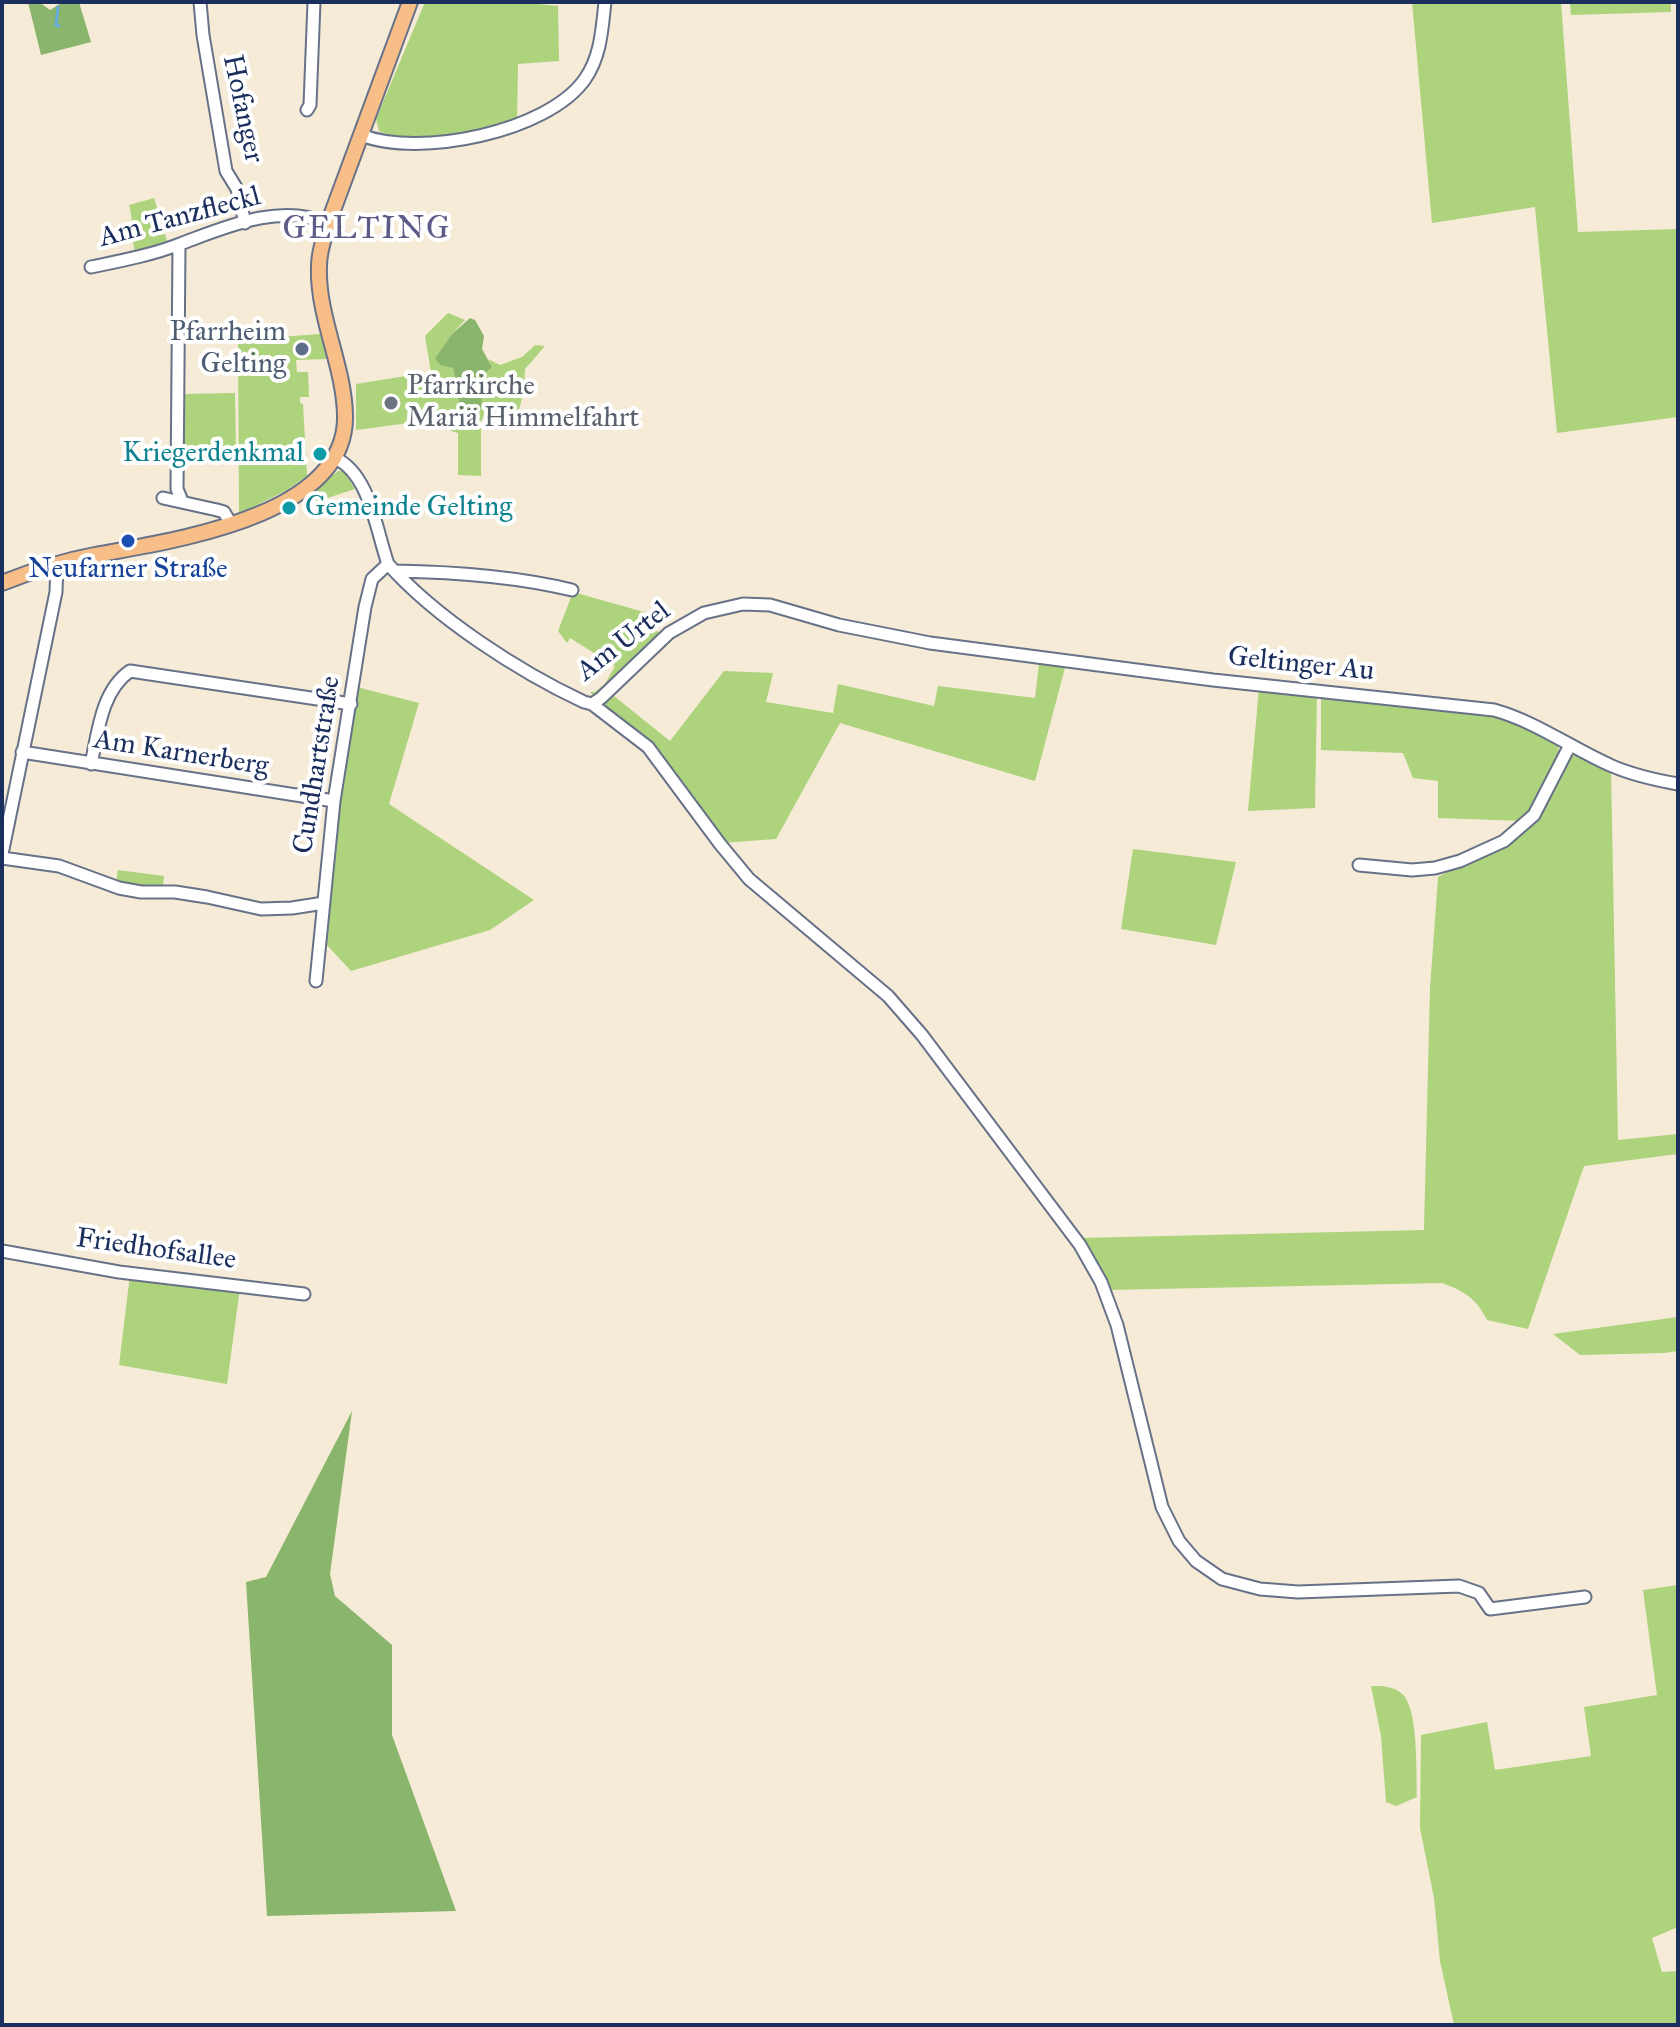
<!DOCTYPE html>
<html>
<head>
<meta charset="utf-8">
<style>
	body { margin:0 }
	#map { position:relative; width:1680px; height:2027px; overflow:hidden; background:#f5ebd6; font-family:"IM FELL Great Primer",serif }
	canvas { display:block }
	.frame { position:absolute; inset:0; border:4px solid #1b2f5e; pointer-events:none }
</style>
</head>
<body>
<div id="map">
<canvas width="1680" height="2027"></canvas>
<div class="frame"></div>
</div>
<script>
const c = document.querySelector('canvas').getContext('2d');
c.lineJoin = 'round';
function fillPath(path, color) { c.fillStyle = color; c.fill(path, 'evenodd'); }
function stroke(path, color, width, dash) { c.strokeStyle = color; c.lineWidth = width; c.lineCap = dash ? 'butt' : 'round'; c.setLineDash(dash || []); c.stroke(path); }
function write(font, color, halo, rows, align = 'center') {
  c.font = font + ' "IM FELL Great Primer",serif'; c.lineWidth = 8; c.setLineDash([]); c.textBaseline = 'middle'; c.strokeStyle = halo; c.fillStyle = color; for (const [text, x, y, turn = 0] of rows) {
    c.save(); c.translate(x, y); c.rotate((+turn || 0) * Math.PI / 180); c.textAlign = isNaN(turn) ? turn : align; if (halo) c.strokeText(text, 0, 0); c.fillText(text, 0, 0); c.restore();
  }
}
const green = new Path2D(`
	M 425,2 L 519,2 L 558,6 L 559,61 L 518,64 L 517,124 L 448,136 L 397,138 L 379,131 L 376,119 Z
	M 1412,2 L 1561,2 L 1578,232 L 1678,229 L 1678,417 L 1557,433 L 1535,207 L 1432,223 Z
	M 1570,2 L 1671,2 L 1671,12 L 1571,15 Z
	M 154,198 L 167,241 L 135,251 C 130,235 134,221 129,205 Z
	M 448,313 L 465,320 L 452,334 L 435,358 L 453,368 L 461,415 L 484,391 L 484,375 L 492,367 L 488,359 L 500,365 L 522,357 L 535,345 L 545,346 L 525,369 L 524,390 L 518,414 L 509,419 L 498,411 L 487,412 L 481,421 L 481,476 L 458,475 L 458,433 L 451,431 L 446,418 L 356,430 L 356,384 L 431,372 L 425,336 Z
	M 320,334 L 327,359 L 296,360 L 297,372 L 308,372 L 309,397 L 300,397 L 300,403 L 303,404 L 307,476 L 287,490 L 239,514 L 238,340 Z
	M 235,393 L 236,448 L 183,449 L 183,394 Z
	M 338,471 L 344,471 L 355,489 L 309,504 L 308,495 Z
	M 573,592 L 651,614 L 648,626 L 662,634 L 604,690 L 594,696 L 590,692 L 595,692 L 605,684 L 615,666 L 570,638 L 567,643 L 558,631 Z
	M 1039,663 L 1066,664 L 1035,781 L 840,723 L 776,839 L 721,843 L 650,742 L 604,709 L 607,701 L 614,696 L 670,741 L 724,671 L 773,673 L 766,702 L 833,713 L 838,684 L 934,706 L 938,686 L 1035,698 Z
	M 353,686 L 419,703 L 389,804 L 534,900 L 490,930 L 351,971 L 327,945 C 326,898 327,849 335,802 C 342,764 360,726 353,686 Z
	M 1259,688 L 1317,694 L 1315,808 L 1248,811 Z
	M 1321,694 C 1392,701 1500,700 1558,744 L 1559,757 L 1531,814 L 1524,821 L 1438,818 L 1438,781 L 1413,778 L 1403,753 L 1321,750 Z
	M 1579,754 L 1611,769 L 1618,1140 L 1678,1134 L 1678,1154 L 1584,1166 L 1528,1329 L 1487,1320 C 1476,1298 1464,1291 1442,1283 L 1107,1290 L 1078,1238 L 1424,1230 L 1430,988 L 1438,877 L 1526,828 L 1569,757 Z
	M 1133,849 L 1236,862 L 1216,945 L 1121,929 Z
	M 118,870 L 164,876 L 163,888 L 142,889 L 116,882 Z
	M 130,1275 L 240,1288 L 227,1384 L 119,1365 Z
	M 1678,1317 L 1678,1351 L 1664,1353 L 1580,1355 L 1553,1334 Z
	M 1678,1585 L 1678,1927 L 1652,1938 L 1662,1972 L 1678,1971 L 1678,2025 L 1454,2025 L 1440,1961 L 1434,1898 L 1420,1828 L 1421,1735 L 1487,1722 L 1495,1770 L 1591,1756 L 1584,1707 L 1657,1695 L 1643,1590 Z
	M 1371,1686 C 1381,1686 1393,1686 1401,1693 C 1419,1706 1416,1774 1417,1797 L 1396,1806 L 1386,1802 L 1381,1736 Z`);
const forest = new Path2D(`
	M 28,2 L 39,2 L 50,10 L 63,2 L 79,2 L 91,42 L 41,55 Z
	M 470,318 L 475,320 L 484,336 L 482,349 L 492,367 L 484,375 L 481,408 L 473,426 L 465,425 L 461,415 L 453,368 L 440,365 L 435,358 L 452,334 Z
	M 352,1411 L 330,1574 L 335,1596 L 392,1645 L 392,1735 L 456,1911 L 267,1916 L 246,1582 L 266,1577 Z`);
const stream = new Path2D(`
	M 58,7 L 56,25 L 59,26`);
const minor = new Path2D(`
	M 200,2 L 203,35 L 226,171 L 237,189 L 245,223
	M 307,110 L 310,105 L 314,2
	M 361,135 C 419,158 548,132 585,79 C 601,56 602,29 605,2
	M 179,245 L 177,489 L 182,501
	M 91,267 C 120,261 152,255 180,244 C 226,227 281,202 328,224
	M 335,458 C 370,474 376,530 388,564 C 436,618 518,671 584,702 L 592,704 L 601,698 L 669,633 L 704,613 L 743,604 L 770,605 L 839,625 L 930,643 L 1213,680 L 1494,710 C 1537,722 1571,748 1612,766 C 1633,775 1655,780 1678,784
	M 163,498 L 217,510 L 224,512 L 231,524
	M 395,571 C 454,572 514,576 572,590
	M 592,704 L 648,747 L 720,844 L 749,879 L 888,996 L 922,1035 L 1080,1245 L 1101,1282 L 1117,1325 L 1162,1507 L 1179,1541 L 1196,1561 L 1222,1579 L 1260,1589 L 1298,1592 L 1459,1586 L 1479,1593 L 1490,1609 L 1585,1597
	M 22,752 L 334,801
	M 91,764 C 98,733 101,691 130,671 L 351,704
	M 2,854 L 56,592 L 57,563
	M 2,858 L 59,866 L 119,888 L 141,892 L 175,892 L 207,897 L 261,909 L 292,908 L 324,903
	M 1359,865 L 1412,870 L 1435,868 L 1460,861 L 1504,841 L 1534,815 L 1570,745
	M 316,981 L 334,801 L 365,607 L 372,579 L 388,564
	M 2,1251 L 119,1272 L 304,1294`);
const major = new Path2D(`
	M 2,583 C 32,571 63,561 95,555 C 168,541 348,518 345,415 C 344,365 317,316 319,266 C 319,251 324,238 328,224 L 410,2`);
const markers = [
	[302,349,8,"#5c6f8a"],
	[391,403,8,"#6b7280"],
	[320,454,8,"#0f9aa8"],
	[289,508,8,"#0f9aa8"],
	[128,541,8,"#1a4fb4"]
];
const streetNames = [
	["Hofanger",242,109,78],
	["Am Tanzfleckl",180,218,-15],
	["Am Urtel",624,642,-38],
	["Geltinger Au",1301,665,6],
	["Am Karnerberg",181,754,9],
	["Cundhartstraße",318,765,-81],
	["Friedhofsallee",156,1250,8]
];
const serviceNames = [
	["Pfarrheim",286,333],
	["Gelting",286,365]
];
const worshipNames = [
	["Pfarrkirche",407,387],
	["Mariä Himmelfahrt",407,419]
];
const cultureNames = [
	["Kriegerdenkmal",304,454],
	["Gemeinde Gelting",305,508,"left"]
];
const transitNames = [
	["Neufarner Straße",128,570]
];
const quarterNames = [
	["GELTING",367,230]
];
fillPath(green, '#add37d');
fillPath(forest, '#8ab56c');
stroke(stream, '#65abdb', 3);
stroke(minor, '#677188', 15);
stroke(major, '#677188', 18);
stroke(minor, '#fff', 11);
stroke(major, '#f7be87', 14);
for (const [x, y, r, color] of markers) { const dot = new Path2D(); dot.arc(x, y, r, 0, 2 * Math.PI); c.fillStyle = color; c.fill(dot); stroke(dot, '#fff', 3); }
write('28px', '#1b2f5e', '#fff', streetNames);
write('28px', '#4e5e75', '#fff', serviceNames, 'right');
write('28px', '#5b616d', '#fff', worshipNames, 'left');
write('28px', '#0d838f', '#fff', cultureNames, 'right');
write('28px', '#164399', '#fff', transitNames);
c.letterSpacing = '2px';
write('32px', '#5d5b87', '#fff', quarterNames);
c.letterSpacing = '0px';
</script>
</body>
</html>
